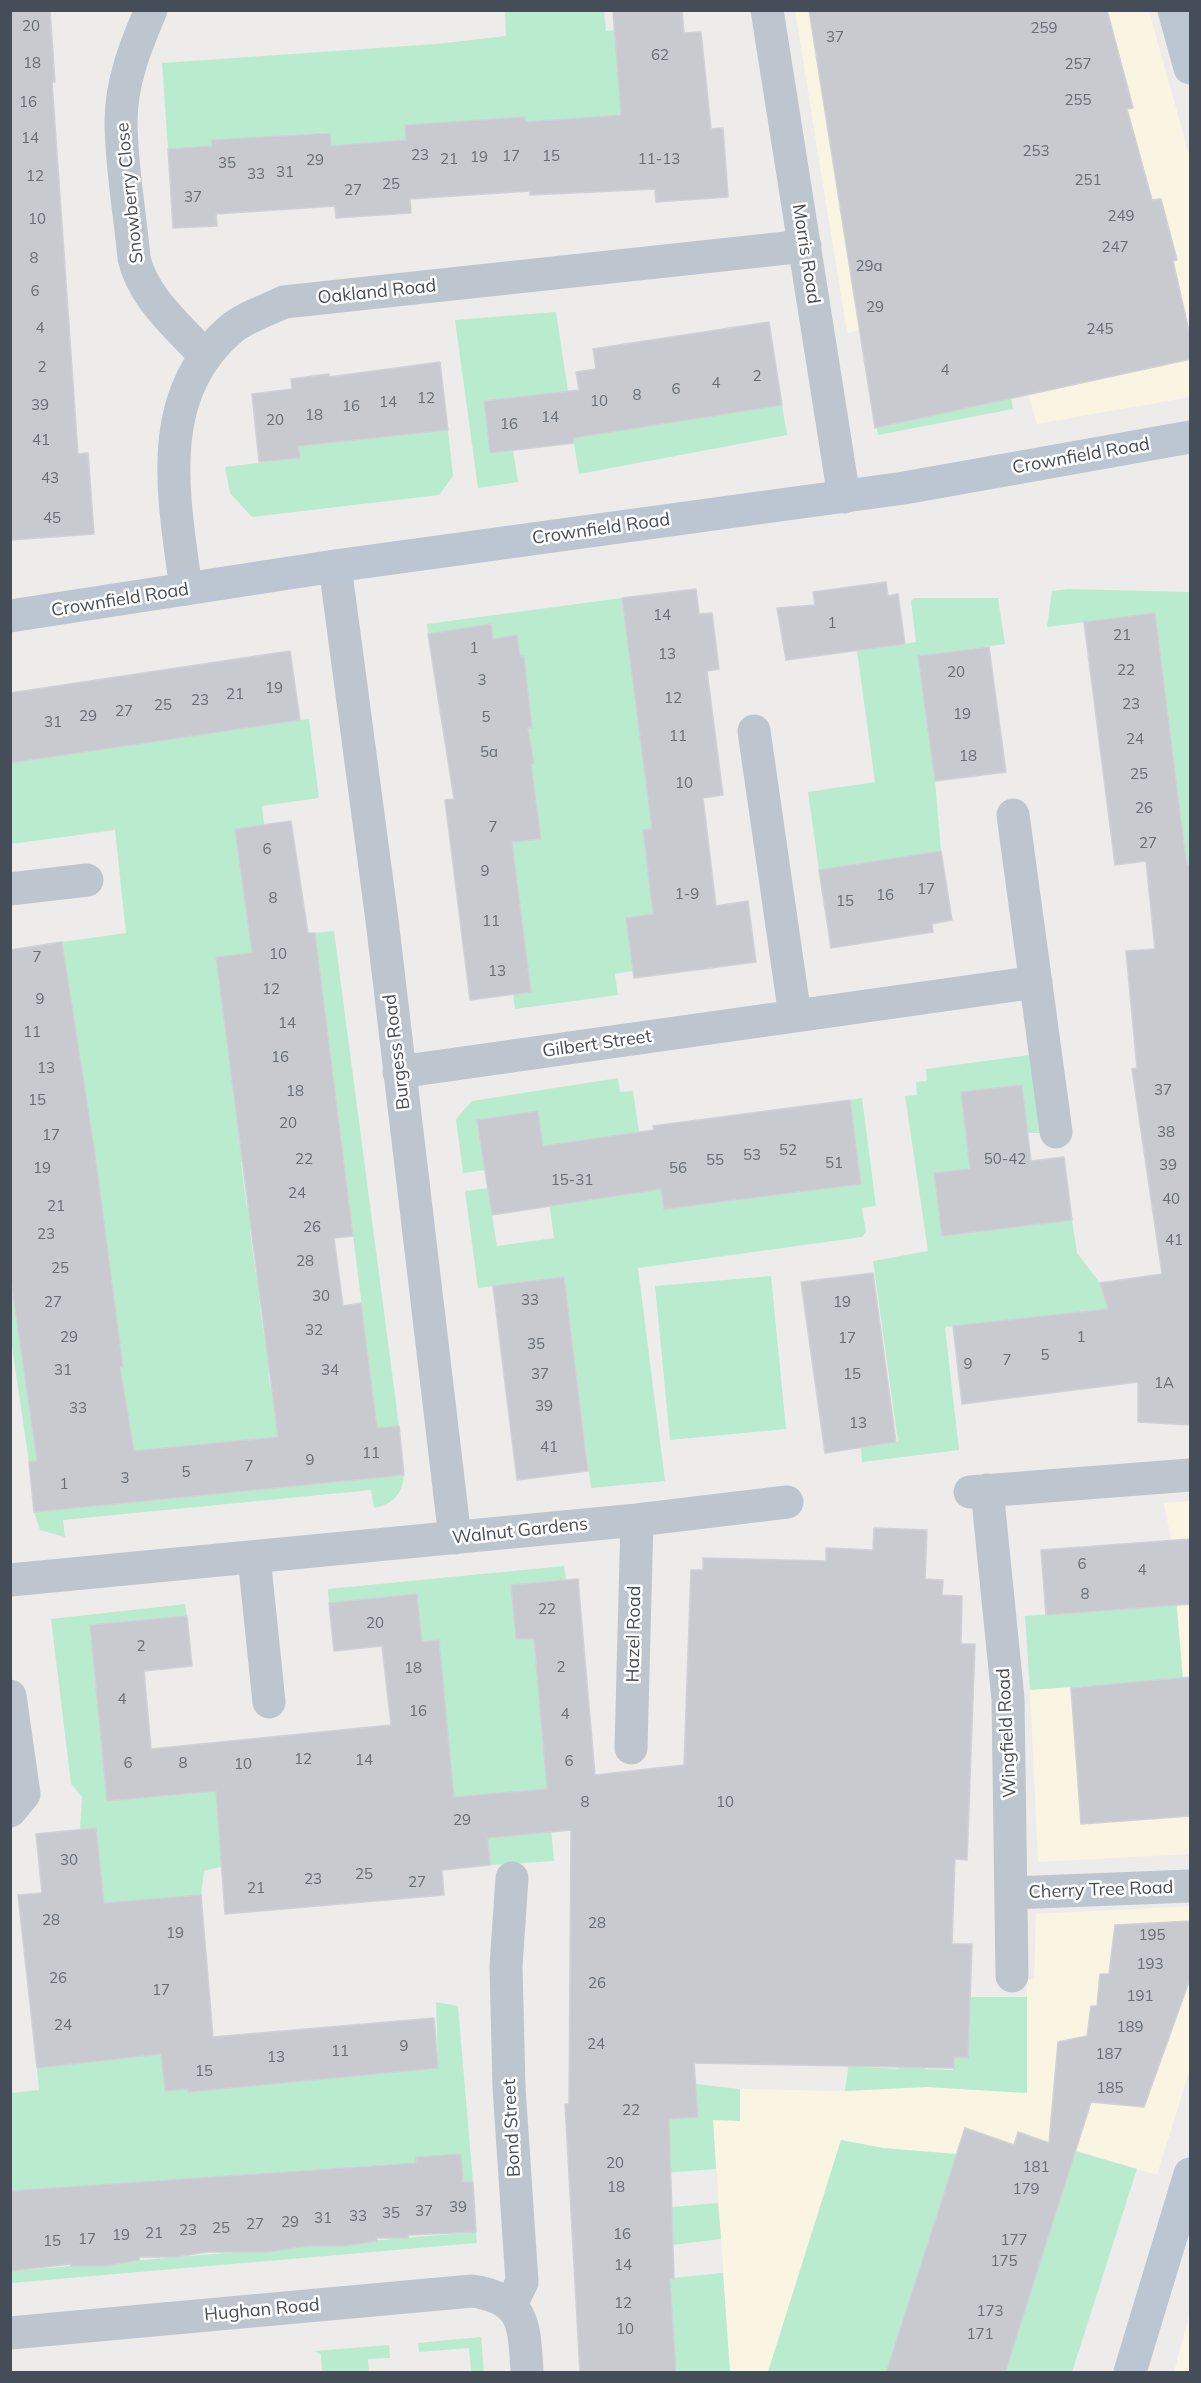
<!DOCTYPE html>
<html>
<head>
<meta charset="utf-8">
<style>
	body { margin:0 }
	#map { position:relative; width:1201px; height:2383px; overflow:hidden; background:#eeebeb; font-family:Mulish,sans-serif }
	canvas { display:block }
	.frame { position:absolute; inset:0; border:12px solid #454e58; pointer-events:none }
</style>
</head>
<body>
<div id="map">
<canvas width="1201" height="2383"></canvas>
<div class="frame"></div>
</div>
<script>
const c = document.querySelector('canvas').getContext('2d');
c.lineJoin = 'round';
function fillPath(path, color) { c.fillStyle = color; c.fill(path, 'evenodd'); }
function stroke(path, color, width, dash) { c.strokeStyle = color; c.lineWidth = width; c.lineCap = dash ? 'butt' : 'round'; c.setLineDash(dash || []); c.stroke(path); }
function write(font, color, halo, rows, align = 'center') {
  c.font = font + ' Mulish,sans-serif'; c.lineWidth = 5; c.setLineDash([]); c.textBaseline = 'middle'; c.strokeStyle = halo; c.fillStyle = color; for (const [text, x, y, turn = 0] of rows) {
    c.save(); c.translate(x, y); c.rotate((+turn || 0) * Math.PI / 180); c.textAlign = isNaN(turn) ? turn : align; if (halo) c.strokeText(text, 0, 0); c.fillText(text, 0, 0); c.restore();
  }
}
const commercial = new Path2D(`
	M 795,11 L 1149,11 L 1190,158 L 1190,397 L 1037,424 L 1000,299 L 847,333 Z
	M 1190,1501 L 1190,1854 L 1038,1862 L 1030,1690 L 1183,1679 L 1171,1540 L 1164,1503 Z
	M 1190,1906 L 1190,2069 L 1157,2175 L 1018,2133 L 1014,2145 L 965,2129 L 957,2154 L 883,2148 L 841,2140 L 768,2372 L 730,2372 L 713,2119 L 740,2121 L 740,2089 L 845,2091 L 927,2087 L 1027,2093 L 1027,1980 L 1034,1979 L 1036,1914 Z
	M 1190,2312 L 1190,2372 L 1174,2372 Z`);
const green = new Path2D(`
	M 505,11 L 604,11 L 606,31 L 615,30 L 618,79 L 640,77 L 643,125 L 590,128 L 594,193 L 578,192 L 572,118 L 525,122 L 524,117 L 406,125 L 406,141 L 331,146 L 329,132 L 212,140 L 212,146 L 168,149 L 162,63 L 436,44 L 506,36 Z
	M 556,312 L 568,391 L 484,401 L 490,453 L 513,450 L 518,482 L 478,488 L 455,320 Z
	M 1011,398 L 1013,409 L 878,435 L 877,428 Z
	M 782,405 L 787,435 L 579,474 L 573,438 Z
	M 448,430 L 453,476 L 439,495 L 252,517 L 230,493 L 225,467 L 300,458 L 298,446 Z
	M 1068,589 L 1190,592 L 1190,864 L 1187,865 L 1185,856 L 1155,613 L 1047,627 L 1052,591 Z
	M 622,598 L 654,829 L 644,830 L 663,913 L 626,918 L 633,971 L 615,974 L 618,995 L 515,1009 L 513,994 L 531,992 L 512,842 L 540,839 L 490,770 L 534,764 L 528,728 L 532,727 L 524,656 L 520,656 L 516,635 L 493,639 L 491,624 L 428,634 L 427,624 Z
	M 915,598 L 998,598 L 1005,644 L 918,656 L 935,781 L 941,851 L 819,870 L 808,792 L 875,782 L 857,651 L 916,642 L 911,601 Z
	M 309,719 L 319,798 L 262,806 L 264,824 L 236,829 L 261,951 L 216,958 L 222,1003 L 270,1020 L 225,1026 L 231,1071 L 276,1065 L 279,1088 L 233,1094 L 239,1135 L 287,1155 L 241,1162 L 247,1207 L 293,1201 L 296,1224 L 250,1231 L 256,1274 L 301,1268 L 305,1293 L 259,1300 L 265,1343 L 310,1337 L 314,1367 L 268,1373 L 272,1395 L 371,1379 L 315,933 L 334,931 L 399,1426 L 29,1462 L 11,1340 L 10,1273 L 79,1373 L 123,1366 L 117,1323 L 69,1305 L 114,1298 L 62,942 L 126,933 L 115,830 L 11,844 L 11,763 Z
	M 1029,1055 L 1041,1133 L 1028,1133 L 1021,1085 L 961,1092 L 980,1168 L 934,1173 L 942,1235 L 1072,1220 L 1077,1253 L 1100,1283 L 1119,1344 L 1097,1310 L 945,1327 L 959,1450 L 862,1462 L 861,1448 L 898,1442 L 873,1261 L 928,1251 L 905,1096 L 917,1095 L 916,1082 L 927,1081 L 926,1069 Z
	M 618,1078 L 620,1092 L 633,1091 L 639,1132 L 654,1131 L 665,1209 L 861,1184 L 850,1100 L 862,1098 L 876,1206 L 862,1208 L 866,1232 L 862,1237 L 638,1268 L 665,1481 L 591,1488 L 564,1278 L 478,1288 L 465,1191 L 488,1188 L 497,1246 L 554,1238 L 548,1194 L 626,1134 L 543,1146 L 538,1111 L 477,1121 L 485,1170 L 463,1173 L 456,1119 L 472,1101 Z
	M 771,1276 L 786,1429 L 670,1440 L 655,1286 Z
	M 404,1475 C 402,1494 394,1504 374,1508 L 371,1490 L 63,1520 L 65,1537 L 40,1530 L 34,1512 Z
	M 564,1566 L 566,1580 L 511,1585 L 516,1639 L 534,1639 L 554,1861 L 490,1865 L 484,1794 L 436,1798 L 221,1860 L 221,1867 L 204,1871 L 201,1895 L 143,1900 L 185,2055 L 161,2057 L 166,2091 L 188,2089 L 188,2091 L 438,2068 L 436,2002 L 458,2006 L 473,2182 L 463,2182 L 461,2154 L 416,2157 L 418,2186 L 392,2164 L 11,2191 L 10,2093 L 39,2090 L 37,2068 L 97,2061 L 96,1828 L 80,1829 L 82,1797 L 71,1784 L 51,1619 L 185,1604 L 187,1616 L 90,1626 L 106,1781 L 157,1797 L 395,1773 L 438,1640 L 422,1642 L 329,1603 L 328,1589 Z
	M 1174,1576 L 1183,1679 L 1030,1690 L 1025,1616 L 1125,1608 Z
	M 953,1997 L 1027,1997 L 1027,2093 L 927,2087 L 845,2091 L 850,2054 L 864,2055 L 864,2067 L 899,2069 L 900,2056 L 926,2056 L 925,2069 L 953,2070 L 954,2057 L 968,2058 L 970,2015 Z
	M 696,2084 L 740,2089 L 740,2121 L 713,2120 L 716,2169 L 662,2173 L 669,2119 L 698,2117 Z
	M 841,2140 L 883,2148 L 957,2154 L 926,2248 L 975,2263 L 919,2273 L 903,2321 L 951,2337 L 943,2361 L 894,2346 L 886,2372 L 768,2372 Z
	M 1075,2151 L 1137,2169 L 1072,2372 L 1005,2372 Z
	M 718,2203 L 721,2239 L 672,2245 L 626,2211 Z
	M 476,2232 L 477,2243 L 11,2283 L 11,2271 Z
	M 723,2273 L 730,2372 L 677,2372 L 675,2362 L 637,2363 L 630,2282 Z
	M 481,2337 L 484,2372 L 471,2372 L 469,2348 L 419,2352 L 418,2343 Z
	M 389,2345 L 390,2358 L 368,2359 L 369,2372 L 322,2372 L 321,2355 L 315,2351 Z`);
const building = new Path2D(`
	M 10,10 L 50,10 L 55,82 L 52,82 L 78,454 L 88,453 L 94,534 L 10,540 Z
	M 809,10 L 1107,10 L 1133,108 L 1127,109 L 1152,200 L 1161,199 L 1177,260 L 1173,261 L 1191,340 L 1191,359 L 875,428 Z
	M 613,11 L 682,11 L 684,33 L 701,32 L 711,129 L 723,128 L 728,197 L 656,202 L 655,189 L 530,195 L 530,191 L 410,199 L 411,213 L 336,218 L 335,206 L 216,214 L 217,226 L 173,228 L 168,149 L 212,146 L 211,140 L 330,133 L 331,146 L 369,143 L 406,140 L 405,125 L 525,117 L 525,122 L 621,115 Z
	M 769,322 L 782,405 L 573,438 L 574,443 L 490,453 L 484,401 L 579,390 L 576,372 L 596,369 L 593,349 Z
	M 440,362 L 448,430 L 298,446 L 300,458 L 259,462 L 252,394 L 292,389 L 291,379 L 329,374 L 329,377 Z
	M 886,582 L 888,596 L 898,594 L 905,644 L 786,660 L 777,608 L 815,605 L 813,592 Z
	M 696,589 L 699,614 L 712,613 L 719,669 L 707,671 L 723,795 L 703,798 L 716,906 L 748,901 L 756,962 L 634,978 L 626,918 L 653,914 L 643,830 L 652,829 L 622,598 Z
	M 1155,613 L 1181,821 L 1187,865 L 1191,864 L 1191,1425 L 1138,1422 L 1138,1382 L 962,1404 L 953,1326 L 1108,1309 L 1100,1283 L 1162,1274 L 1132,1069 L 1137,1068 L 1126,951 L 1155,949 L 1146,861 L 1115,865 L 1084,622 Z
	M 491,624 L 493,639 L 517,635 L 520,656 L 524,656 L 532,728 L 528,728 L 534,764 L 531,764 L 541,839 L 512,842 L 531,992 L 470,1000 L 445,800 L 454,799 L 428,634 Z
	M 989,647 L 1006,772 L 935,781 L 918,656 Z
	M 290,651 L 300,720 L 10,763 L 10,693 Z
	M 291,821 L 308,933 L 315,933 L 353,1236 L 334,1238 L 343,1306 L 361,1303 L 377,1428 L 399,1426 L 404,1475 L 34,1512 L 29,1462 L 37,1461 L 10,1273 L 10,950 L 62,942 L 95,1154 L 123,1367 L 120,1367 L 134,1451 L 278,1437 L 216,957 L 252,953 L 235,829 Z
	M 941,851 L 952,920 L 932,924 L 933,932 L 831,948 L 819,870 Z
	M 1022,1085 L 1031,1161 L 1064,1157 L 1072,1220 L 942,1236 L 934,1173 L 970,1169 L 961,1092 Z
	M 850,1100 L 861,1184 L 664,1209 L 661,1189 L 492,1215 L 477,1120 L 538,1111 L 543,1146 L 654,1130 L 653,1126 Z
	M 873,1273 L 896,1442 L 825,1453 L 801,1282 Z
	M 564,1277 L 588,1471 L 517,1480 L 493,1286 Z
	M 874,1528 L 927,1530 L 925,1579 L 943,1580 L 942,1595 L 962,1596 L 961,1644 L 975,1644 L 967,1860 L 955,1859 L 952,1944 L 972,1944 L 968,2058 L 954,2057 L 954,2068 L 694,2063 L 698,2117 L 669,2119 L 674,2279 L 670,2279 L 676,2373 L 580,2373 L 565,2104 L 569,2104 L 571,1830 L 488,1838 L 490,1865 L 442,1870 L 444,1895 L 225,1914 L 216,1791 L 107,1801 L 90,1625 L 187,1616 L 192,1666 L 144,1671 L 151,1749 L 391,1725 L 382,1646 L 334,1651 L 329,1603 L 417,1594 L 422,1642 L 439,1640 L 454,1797 L 547,1789 L 534,1639 L 516,1639 L 511,1585 L 578,1579 L 595,1775 L 684,1765 L 691,1570 L 703,1570 L 703,1558 L 826,1561 L 826,1548 L 873,1550 Z
	M 1191,1539 L 1191,1604 L 1046,1615 L 1041,1550 Z
	M 1191,1677 L 1191,1816 L 1081,1824 L 1071,1688 Z
	M 96,1828 L 104,1903 L 201,1895 L 213,2037 L 434,2018 L 438,2068 L 188,2092 L 188,2089 L 165,2091 L 161,2054 L 37,2068 L 18,1895 L 42,1893 L 36,1834 Z
	M 1191,1921 L 1191,1976 L 1144,2107 L 1091,2102 L 1005,2373 L 886,2373 L 965,2128 L 1014,2145 L 1018,2132 L 1049,2143 L 1058,2042 L 1087,2036 L 1091,2006 L 1097,2006 L 1100,1974 L 1109,1974 L 1115,1925 Z
	M 461,2154 L 463,2182 L 473,2182 L 476,2232 L 408,2235 L 408,2238 L 376,2238 L 377,2241 L 344,2246 L 308,2246 L 268,2252 L 206,2252 L 177,2257 L 139,2257 L 139,2260 L 107,2266 L 71,2266 L 71,2264 L 10,2271 L 10,2191 L 416,2163 L 416,2157 Z`);
const street = new Path2D(`
	M 151,10 C 136,45 121,82 121,121 C 121,166 130,213 134,258 C 143,298 178,326 205,356
	M 767,10 L 844,497
	M 335,566 L 382,920 L 455,1538
	M 186,589 C 174,498 152,396 231,329 C 245,317 268,310 284,302 L 805,246
	M 754,731 L 795,1016
	M 1013,815 L 1056,1132
	M 10,889 L 87,880
	M 399,1072 L 1036,982
	M 987,1490 L 1008,1699 L 1012,1976
	M 970,1492 L 1190,1475
	M 254,1557 L 269,1702
	M 10,1580 L 637,1520 L 787,1502
	M 10,1696 L 24,1794 L 10,1811
	M 631,1748 L 637,1520
	M 1012,1893 L 1190,1886
	M 511,2304 L 522,2282 L 509,2087 L 506,1966 L 512,1878
	M 10,2333 L 472,2291 C 526,2299 524,2325 527,2372`);
const secondary = new Path2D(`
	M 1174,10 L 1190,68
	M 10,616 L 335,566 L 904,488 L 1190,437
	M 1130,2372 L 1190,2174`);
const numberNames = [
	["20",31,26],
	["259",1044,28],
	["37",835,37],
	["62",660,55],
	["18",32,63],
	["257",1078,64],
	["255",1078,100],
	["16",28,102],
	["14",30,138],
	["253",1036,151],
	["23",420,155],
	["17",511,156],
	["15",551,156],
	["19",479,157],
	["21",449,159],
	["11-13",659,159],
	["29",315,160],
	["35",227,163],
	["31",285,172],
	["33",256,174],
	["12",35,176],
	["251",1088,180],
	["25",391,184],
	["27",353,190],
	["37",193,197],
	["249",1121,216],
	["10",37,219],
	["247",1115,247],
	["8",34,258],
	["29a",869,266],
	["6",35,291],
	["29",875,307],
	["4",40,328],
	["245",1100,329],
	["2",42,367],
	["4",945,370],
	["2",757,376],
	["4",716,383],
	["6",676,389],
	["8",637,395],
	["12",426,398],
	["10",599,401],
	["14",388,402],
	["39",40,405],
	["16",351,406],
	["18",314,415],
	["14",550,417],
	["20",275,420],
	["16",509,424],
	["41",41,440],
	["43",50,478],
	["45",52,518],
	["14",662,615],
	["1",832,623],
	["21",1122,635],
	["1",474,648],
	["13",667,654],
	["22",1126,670],
	["20",956,672],
	["3",482,680],
	["19",274,688],
	["21",235,694],
	["12",673,698],
	["23",200,700],
	["23",1131,704],
	["25",163,705],
	["27",124,711],
	["19",962,714],
	["29",88,716],
	["5",486,717],
	["31",53,722],
	["11",678,736],
	["24",1135,739],
	["5a",489,752],
	["18",968,756],
	["25",1139,774],
	["10",684,783],
	["26",1144,808],
	["7",493,827],
	["27",1148,843],
	["6",267,849],
	["9",485,871],
	["17",926,889],
	["1-9",687,894],
	["16",885,895],
	["8",273,898],
	["15",845,901],
	["11",491,921],
	["10",278,954],
	["7",37,957],
	["13",497,971],
	["12",271,989],
	["9",40,999],
	["14",287,1023],
	["11",32,1032],
	["16",280,1057],
	["13",46,1068],
	["37",1163,1090],
	["18",295,1091],
	["15",37,1100],
	["20",288,1123],
	["38",1166,1132],
	["17",51,1135],
	["52",788,1150],
	["53",752,1155],
	["22",304,1159],
	["50-42",1005,1159],
	["55",715,1160],
	["51",834,1163],
	["39",1168,1165],
	["19",42,1168],
	["56",678,1168],
	["15-31",572,1180],
	["24",297,1193],
	["40",1171,1199],
	["21",56,1206],
	["26",312,1227],
	["23",46,1234],
	["41",1174,1240],
	["28",305,1261],
	["25",60,1268],
	["30",321,1296],
	["33",530,1300],
	["27",53,1302],
	["19",842,1302],
	["32",314,1330],
	["29",69,1337],
	["1",1081,1337],
	["17",847,1338],
	["35",536,1344],
	["5",1045,1355],
	["7",1007,1360],
	["9",968,1364],
	["31",63,1370],
	["34",330,1370],
	["37",540,1374],
	["15",852,1374],
	["1A",1164,1383],
	["39",544,1406],
	["33",78,1408],
	["13",858,1423],
	["41",549,1447],
	["11",371,1453],
	["9",310,1460],
	["7",249,1466],
	["5",186,1472],
	["3",125,1478],
	["1",64,1484],
	["6",1082,1564],
	["4",1142,1570],
	["8",1085,1594],
	["22",547,1609],
	["20",375,1623],
	["2",141,1646],
	["2",561,1667],
	["18",413,1668],
	["4",122,1699],
	["16",418,1711],
	["4",565,1714],
	["12",303,1759],
	["14",364,1760],
	["6",569,1761],
	["6",128,1763],
	["8",183,1763],
	["10",243,1764],
	["8",585,1802],
	["10",725,1802],
	["29",462,1820],
	["30",69,1860],
	["25",364,1874],
	["23",313,1879],
	["27",417,1882],
	["21",256,1888],
	["28",51,1920],
	["28",597,1923],
	["19",175,1933],
	["195",1152,1935],
	["193",1150,1964],
	["26",58,1978],
	["26",597,1983],
	["17",161,1990],
	["191",1140,1996],
	["24",63,2025],
	["189",1130,2027],
	["24",596,2044],
	["9",404,2046],
	["11",340,2051],
	["187",1109,2054],
	["13",276,2057],
	["15",204,2071],
	["185",1110,2088],
	["22",631,2110],
	["20",615,2163],
	["181",1036,2167],
	["18",616,2187],
	["179",1026,2189],
	["39",458,2207],
	["37",424,2211],
	["35",391,2213],
	["33",358,2216],
	["31",323,2218],
	["29",290,2222],
	["27",255,2224],
	["25",221,2228],
	["23",188,2230],
	["21",154,2233],
	["16",622,2234],
	["19",121,2235],
	["17",87,2239],
	["177",1014,2240],
	["15",52,2241],
	["175",1004,2261],
	["14",623,2265],
	["12",623,2303],
	["173",990,2311],
	["10",625,2329],
	["171",980,2334]
];
const streetNames = [
	["Snowberry Close",130,193,-96],
	["Morris Road",806,254,81],
	["Oakland Road",377,292,-6],
	["Crownfield Road",1081,456,-10],
	["Crownfield Road",601,529,-8],
	["Crownfield Road",120,600,-9],
	["Gilbert Street",597,1044,-8],
	["Burgess Road",397,1052,-97],
	["Walnut Gardens",520,1531,-6],
	["Hazel Road",634,1634,-89],
	["Wingfield Road",1007,1733,-93],
	["Cherry Tree Road",1101,1890,-2],
	["Bond Street",512,2128,-93],
	["Hughan Road",262,2310,-5]
];
fillPath(commercial, '#faf4e3');
fillPath(green, '#b9eccf');
fillPath(building, '#c8cad0');
stroke(building, '#cfd1d7', 1.5);
stroke(street, '#bdc5ce', 33);
stroke(secondary, '#bcc6d2', 33);
write('15px', '#666d76', null, numberNames);
write('18px', '#454e58', '#fff', streetNames);
</script>
</body>
</html>
